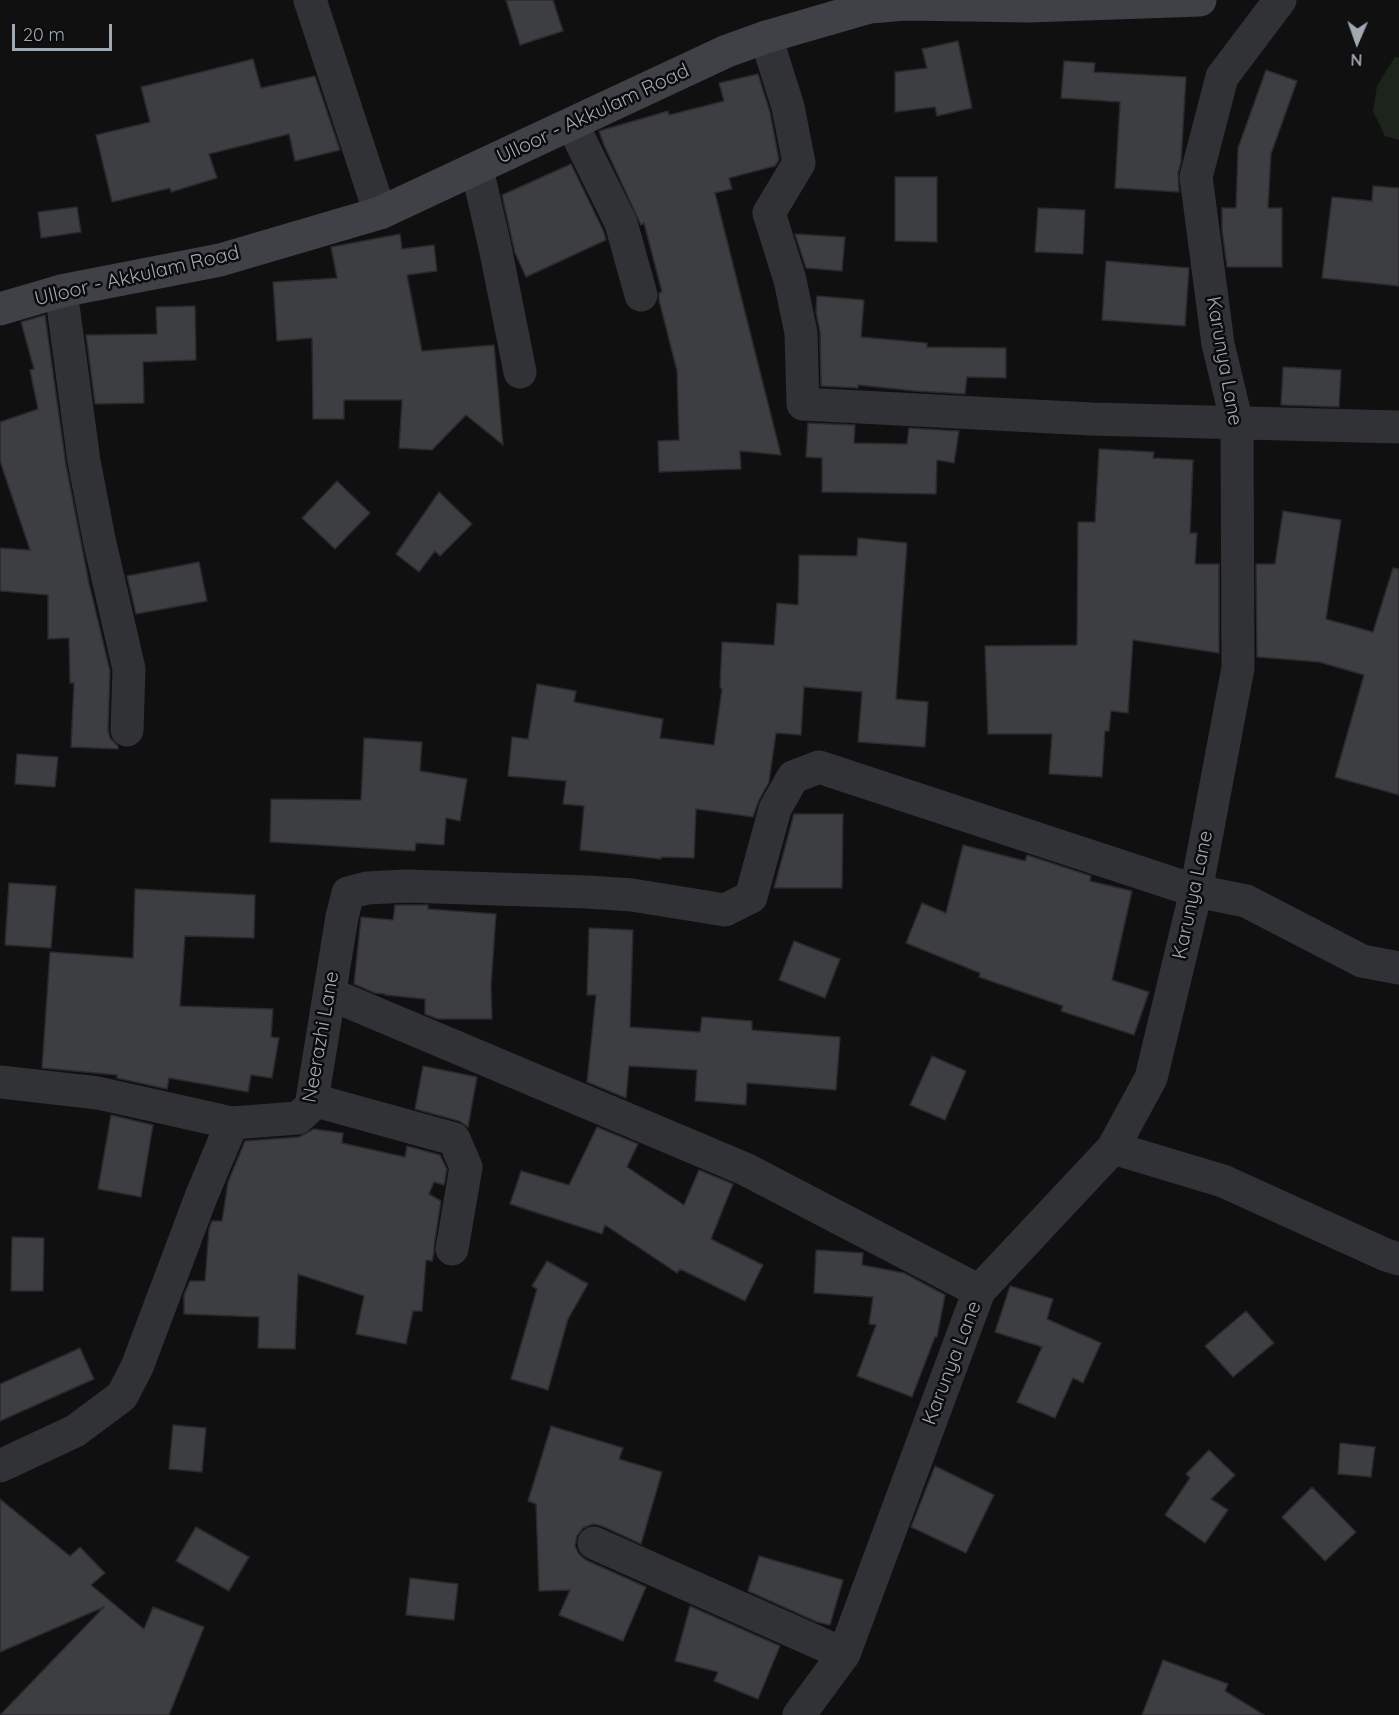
<!DOCTYPE html>
<html>
<head>
<meta charset="utf-8">
<style>
	body { margin:0 }
	#map { position:relative; width:1399px; height:1715px; overflow:hidden; background:#101011; font-family:Quicksand,sans-serif }
	canvas { display:block }
	.north { position:absolute; left:1327px; top:12px; width:60px; height:60px; -webkit-text-stroke:4px #0b0b0c; paint-order:stroke; rotate:182deg; font-size:16px; font-weight:700; line-height:24px; text-align:center; color:#a0a8b2 }
	.north::after { content:''; display:block; margin:auto; width:21px; height:27px; background:#a0a8b2; clip-path:polygon(50% 0,100% 100%,50% 72%,0 100%) }
	.scale { position:absolute; left:12px; top:24px; width:100px; height:27px; box-sizing:border-box; border:3px solid #a0a8b2; border-top:0; padding-left:8px; font-size:18px; line-height:21px; white-space:nowrap; color:#a0a8b2; -webkit-text-stroke:4px #0b0b0c; paint-order:stroke }
</style>
</head>
<body>
<div id="map">
<canvas width="1399" height="1715"></canvas>
<div class="north">N</div>
<div class="scale">20 m</div>
</div>
<script>
const c = document.querySelector('canvas').getContext('2d');
c.lineJoin = 'round';
function fillPath(path, color) { c.fillStyle = color; c.fill(path, 'evenodd'); }
function stroke(path, color, width, dash) { c.strokeStyle = color; c.lineWidth = width; c.lineCap = dash ? 'butt' : 'round'; c.setLineDash(dash || []); c.stroke(path); }
function write(font, color, halo, rows, align = 'center') {
  c.font = font + ' Quicksand,sans-serif'; c.lineWidth = 5; c.setLineDash([]); c.textBaseline = 'middle'; c.strokeStyle = halo; c.fillStyle = color; for (const [text, x, y, turn = 0] of rows) {
    c.save(); c.translate(x, y); c.rotate((+turn || 0) * Math.PI / 180); c.textAlign = isNaN(turn) ? turn : align; if (halo) c.strokeText(text, 0, 0); c.fillText(text, 0, 0); c.restore();
  }
}
const green = new Path2D(`
	M 1395,57 L 1399,57 L 1399,140 L 1385,136 L 1373,111 L 1377,86 Z`);
const building = new Path2D(`
	M 506,0 L 553,0 L 563,31 L 520,45 Z
	M 958,41 L 972,108 L 937,116 L 935,107 L 895,112 L 895,72 L 927,68 L 922,49 Z
	M 253,59 L 261,88 L 315,76 L 340,150 L 295,161 L 289,134 L 209,154 L 217,178 L 171,192 L 170,188 L 112,202 L 96,135 L 150,122 L 141,87 Z
	M 1064,61 L 1095,63 L 1094,72 L 1186,77 L 1181,162 L 1178,173 L 1179,192 L 1115,188 L 1120,102 L 1061,98 Z
	M 1266,70 L 1297,81 L 1271,154 L 1268,208 L 1282,208 L 1282,267 L 1227,267 L 1222,230 L 1222,208 L 1236,208 L 1238,148 Z
	M 758,74 L 770,112 L 779,160 L 775,166 L 729,178 L 732,189 L 715,193 L 781,455 L 740,451 L 741,469 L 659,472 L 658,441 L 679,440 L 677,371 L 659,300 L 659,293 L 662,292 L 644,223 L 641,225 L 604,145 L 599,131 L 668,111 L 669,115 L 724,101 L 719,83 Z
	M 571,164 L 603,230 L 606,240 L 526,277 L 515,253 L 502,195 Z
	M 895,177 L 937,177 L 937,242 L 895,241 Z
	M 1373,186 L 1399,188 L 1399,286 L 1322,278 L 1332,197 L 1372,201 Z
	M 77,207 L 81,232 L 41,238 L 38,212 Z
	M 1038,208 L 1085,210 L 1083,254 L 1035,252 Z
	M 400,234 L 402,249 L 434,245 L 437,271 L 407,275 L 422,351 L 494,345 L 503,445 L 466,415 L 432,450 L 399,448 L 402,400 L 344,400 L 344,419 L 313,419 L 312,338 L 277,341 L 273,282 L 337,278 L 331,247 Z
	M 795,234 L 845,237 L 842,271 L 806,268 Z
	M 1106,261 L 1189,268 L 1185,326 L 1102,320 Z
	M 817,296 L 864,300 L 861,337 L 927,343 L 927,347 L 1006,348 L 1006,378 L 967,377 L 965,394 L 915,391 L 858,385 L 858,388 L 821,386 L 820,332 L 816,312 Z
	M 195,306 L 196,360 L 143,362 L 144,403 L 95,404 L 86,335 L 157,334 L 156,307 Z
	M 45,315 L 66,465 L 89,583 L 110,671 L 108,730 L 110,738 L 118,746 L 118,749 L 71,747 L 74,683 L 70,683 L 69,638 L 48,639 L 48,595 L 0,591 L 0,548 L 30,550 L 0,461 L 0,422 L 38,409 L 30,370 L 34,369 L 21,322 Z
	M 1283,367 L 1341,370 L 1339,407 L 1281,405 Z
	M 808,423 L 855,425 L 854,443 L 907,444 L 909,428 L 959,431 L 954,463 L 937,460 L 936,494 L 822,492 L 822,458 L 806,457 Z
	M 1099,449 L 1154,452 L 1153,458 L 1193,460 L 1190,533 L 1197,533 L 1195,564 L 1219,564 L 1219,653 L 1133,640 L 1128,713 L 1111,711 L 1109,731 L 1105,731 L 1102,777 L 1049,774 L 1052,734 L 988,734 L 985,646 L 1077,645 L 1078,522 L 1095,522 Z
	M 337,481 L 370,513 L 335,549 L 302,518 Z
	M 439,492 L 472,524 L 440,556 L 435,551 L 419,572 L 396,554 Z
	M 1283,511 L 1341,520 L 1326,619 L 1373,632 L 1393,568 L 1399,569 L 1399,795 L 1335,777 L 1364,675 L 1319,662 L 1257,657 L 1256,564 L 1275,564 Z
	M 858,538 L 907,543 L 896,699 L 928,702 L 925,747 L 858,742 L 862,692 L 804,687 L 801,735 L 776,733 L 769,782 L 759,800 L 753,817 L 696,809 L 694,858 L 661,857 L 661,859 L 580,850 L 584,806 L 563,804 L 566,781 L 508,776 L 512,737 L 528,739 L 537,684 L 576,691 L 574,702 L 663,719 L 660,738 L 714,745 L 722,689 L 720,688 L 722,642 L 774,645 L 777,603 L 798,605 L 799,555 L 857,556 Z
	M 199,562 L 207,601 L 136,614 L 127,576 Z
	M 364,738 L 422,742 L 420,771 L 467,779 L 460,821 L 446,818 L 444,845 L 416,843 L 415,851 L 270,842 L 271,799 L 361,800 Z
	M 17,754 L 58,757 L 55,787 L 15,784 Z
	M 794,814 L 843,814 L 842,888 L 774,888 Z
	M 963,845 L 1025,861 L 1027,855 L 1091,876 L 1090,881 L 1132,891 L 1112,980 L 1149,992 L 1134,1035 L 1061,1011 L 1063,1006 L 979,977 L 980,973 L 906,943 L 922,903 L 946,913 Z
	M 9,883 L 56,886 L 51,948 L 5,945 Z
	M 135,889 L 255,895 L 254,938 L 185,936 L 180,1006 L 273,1009 L 271,1037 L 279,1038 L 272,1078 L 251,1075 L 248,1092 L 169,1078 L 167,1089 L 117,1078 L 117,1075 L 42,1068 L 50,952 L 133,958 Z
	M 395,905 L 428,905 L 428,909 L 496,914 L 491,986 L 492,1019 L 438,1019 L 425,1014 L 425,999 L 385,995 L 385,994 L 375,993 L 354,984 L 361,917 L 393,920 Z
	M 589,928 L 633,930 L 630,1027 L 700,1032 L 702,1017 L 752,1021 L 752,1030 L 840,1037 L 836,1090 L 747,1083 L 746,1105 L 695,1101 L 697,1070 L 629,1066 L 626,1098 L 587,1082 L 596,995 L 587,995 Z
	M 794,941 L 840,959 L 825,998 L 779,980 Z
	M 932,1056 L 966,1071 L 945,1120 L 910,1105 Z
	M 423,1066 L 477,1077 L 468,1127 L 459,1121 L 415,1109 Z
	M 111,1115 L 153,1125 L 141,1197 L 98,1189 Z
	M 597,1127 L 638,1144 L 627,1167 L 684,1205 L 699,1170 L 733,1184 L 711,1239 L 763,1265 L 745,1301 L 680,1269 L 677,1273 L 605,1225 L 602,1234 L 510,1204 L 521,1171 L 569,1185 Z
	M 314,1129 L 343,1133 L 342,1143 L 405,1157 L 407,1146 L 440,1155 L 447,1169 L 444,1185 L 434,1182 L 429,1194 L 441,1201 L 434,1246 L 434,1253 L 432,1261 L 426,1260 L 422,1311 L 413,1311 L 406,1344 L 356,1334 L 364,1296 L 298,1274 L 295,1349 L 258,1348 L 259,1317 L 184,1314 L 184,1295 L 190,1281 L 205,1281 L 209,1229 L 212,1221 L 222,1221 L 228,1182 L 245,1141 L 299,1137 Z
	M 12,1237 L 44,1238 L 43,1291 L 11,1291 Z
	M 816,1250 L 863,1253 L 862,1265 L 904,1273 L 945,1295 L 937,1337 L 935,1337 L 912,1397 L 857,1376 L 876,1325 L 869,1324 L 873,1297 L 814,1293 Z
	M 547,1261 L 588,1284 L 568,1319 L 548,1390 L 511,1379 L 537,1289 L 532,1286 Z
	M 1010,1286 L 1053,1299 L 1047,1319 L 1101,1343 L 1083,1383 L 1073,1378 L 1055,1418 L 1017,1402 L 1042,1347 L 995,1332 Z
	M 1246,1311 L 1274,1343 L 1233,1377 L 1205,1346 Z
	M 80,1348 L 94,1379 L 0,1421 L 0,1384 Z
	M 173,1425 L 206,1428 L 202,1472 L 169,1469 Z
	M 551,1426 L 623,1448 L 619,1459 L 662,1472 L 641,1544 L 602,1526 L 593,1524 L 583,1528 L 577,1536 L 575,1546 L 579,1554 L 586,1560 L 646,1587 L 623,1641 L 559,1615 L 570,1590 L 539,1591 L 536,1504 L 528,1501 Z
	M 1340,1443 L 1375,1447 L 1371,1477 L 1338,1474 Z
	M 1209,1450 L 1235,1475 L 1211,1499 L 1228,1510 L 1205,1543 L 1165,1515 L 1190,1478 L 1186,1474 Z
	M 935,1466 L 994,1495 L 966,1553 L 911,1527 Z
	M 1312,1487 L 1356,1532 L 1325,1561 L 1282,1517 Z
	M 0,1499 L 70,1556 L 80,1547 L 105,1573 L 91,1585 L 144,1629 L 153,1607 L 204,1627 L 169,1715 L 0,1715 L 104,1607 L 0,1652 Z
	M 196,1527 L 249,1557 L 229,1591 L 176,1561 Z
	M 759,1556 L 843,1580 L 830,1625 L 817,1622 L 748,1591 Z
	M 410,1578 L 458,1584 L 454,1620 L 406,1615 Z
	M 690,1606 L 780,1646 L 758,1699 L 714,1681 L 718,1672 L 675,1661 Z
	M 1163,1660 L 1228,1684 L 1225,1691 L 1264,1715 L 1142,1715 Z`);
const street = new Path2D(`
	M 310,0 L 380,213
	M 766,37 L 788,107 L 799,163 L 769,213 L 790,280 L 801,333 L 803,404 L 1091,419 L 1399,427
	M 572,124 L 621,223 L 641,295
	M 477,169 L 495,247 L 520,372
	M 61,291 L 84,461 L 99,539 L 129,669 L 127,730
	M 330,994 L 745,1169 L 979,1291
	M 0,1082 L 98,1093 L 232,1123
	M 313,1100 L 454,1139 L 466,1167 L 452,1249
	M 1113,1148 L 1223,1181 L 1386,1255 L 1399,1259
	M 0,1466 L 75,1431 L 122,1396 L 137,1367 L 201,1197 L 232,1123 L 298,1118 L 311,1106 L 342,917 L 348,893 L 367,888 L 407,886 L 588,892 L 632,895 L 725,910 L 751,897 L 775,809 L 793,777 L 819,767 L 1196,891 L 1246,901 L 1362,961 L 1399,968
	M 594,1543 L 844,1654
	M 799,1715 L 844,1654 L 979,1291 L 1113,1148 L 1151,1078 L 1196,891 L 1238,668 L 1237,423 L 1218,344 L 1196,177 L 1222,77 L 1280,0`);
const secondary = new Path2D(`
	M 0,309 L 61,291 L 220,260 L 380,213 L 727,51 L 766,37 L 870,7 L 905,4 L 1029,6 L 1200,0`);
const streetNames = [
	["Ulloor - Akkulam Road",593,114,-25],
	["Ulloor - Akkulam Road",137,276,-13],
	["Karunya Lane",1224,361,80],
	["Karunya Lane",1193,895,-78],
	["Neerazhi Lane",321,1037,-80],
	["Karunya Lane",952,1363,-69]
];
fillPath(green, '#1c241c');
fillPath(building, '#3c3e41');
stroke(building, '#2a2a2d', 1.5);
stroke(street, '#313236', 33);
stroke(secondary, '#3f4146', 33);
write('20px', '#a0a8b2', '#0b0b0c', streetNames);
</script>
</body>
</html>
